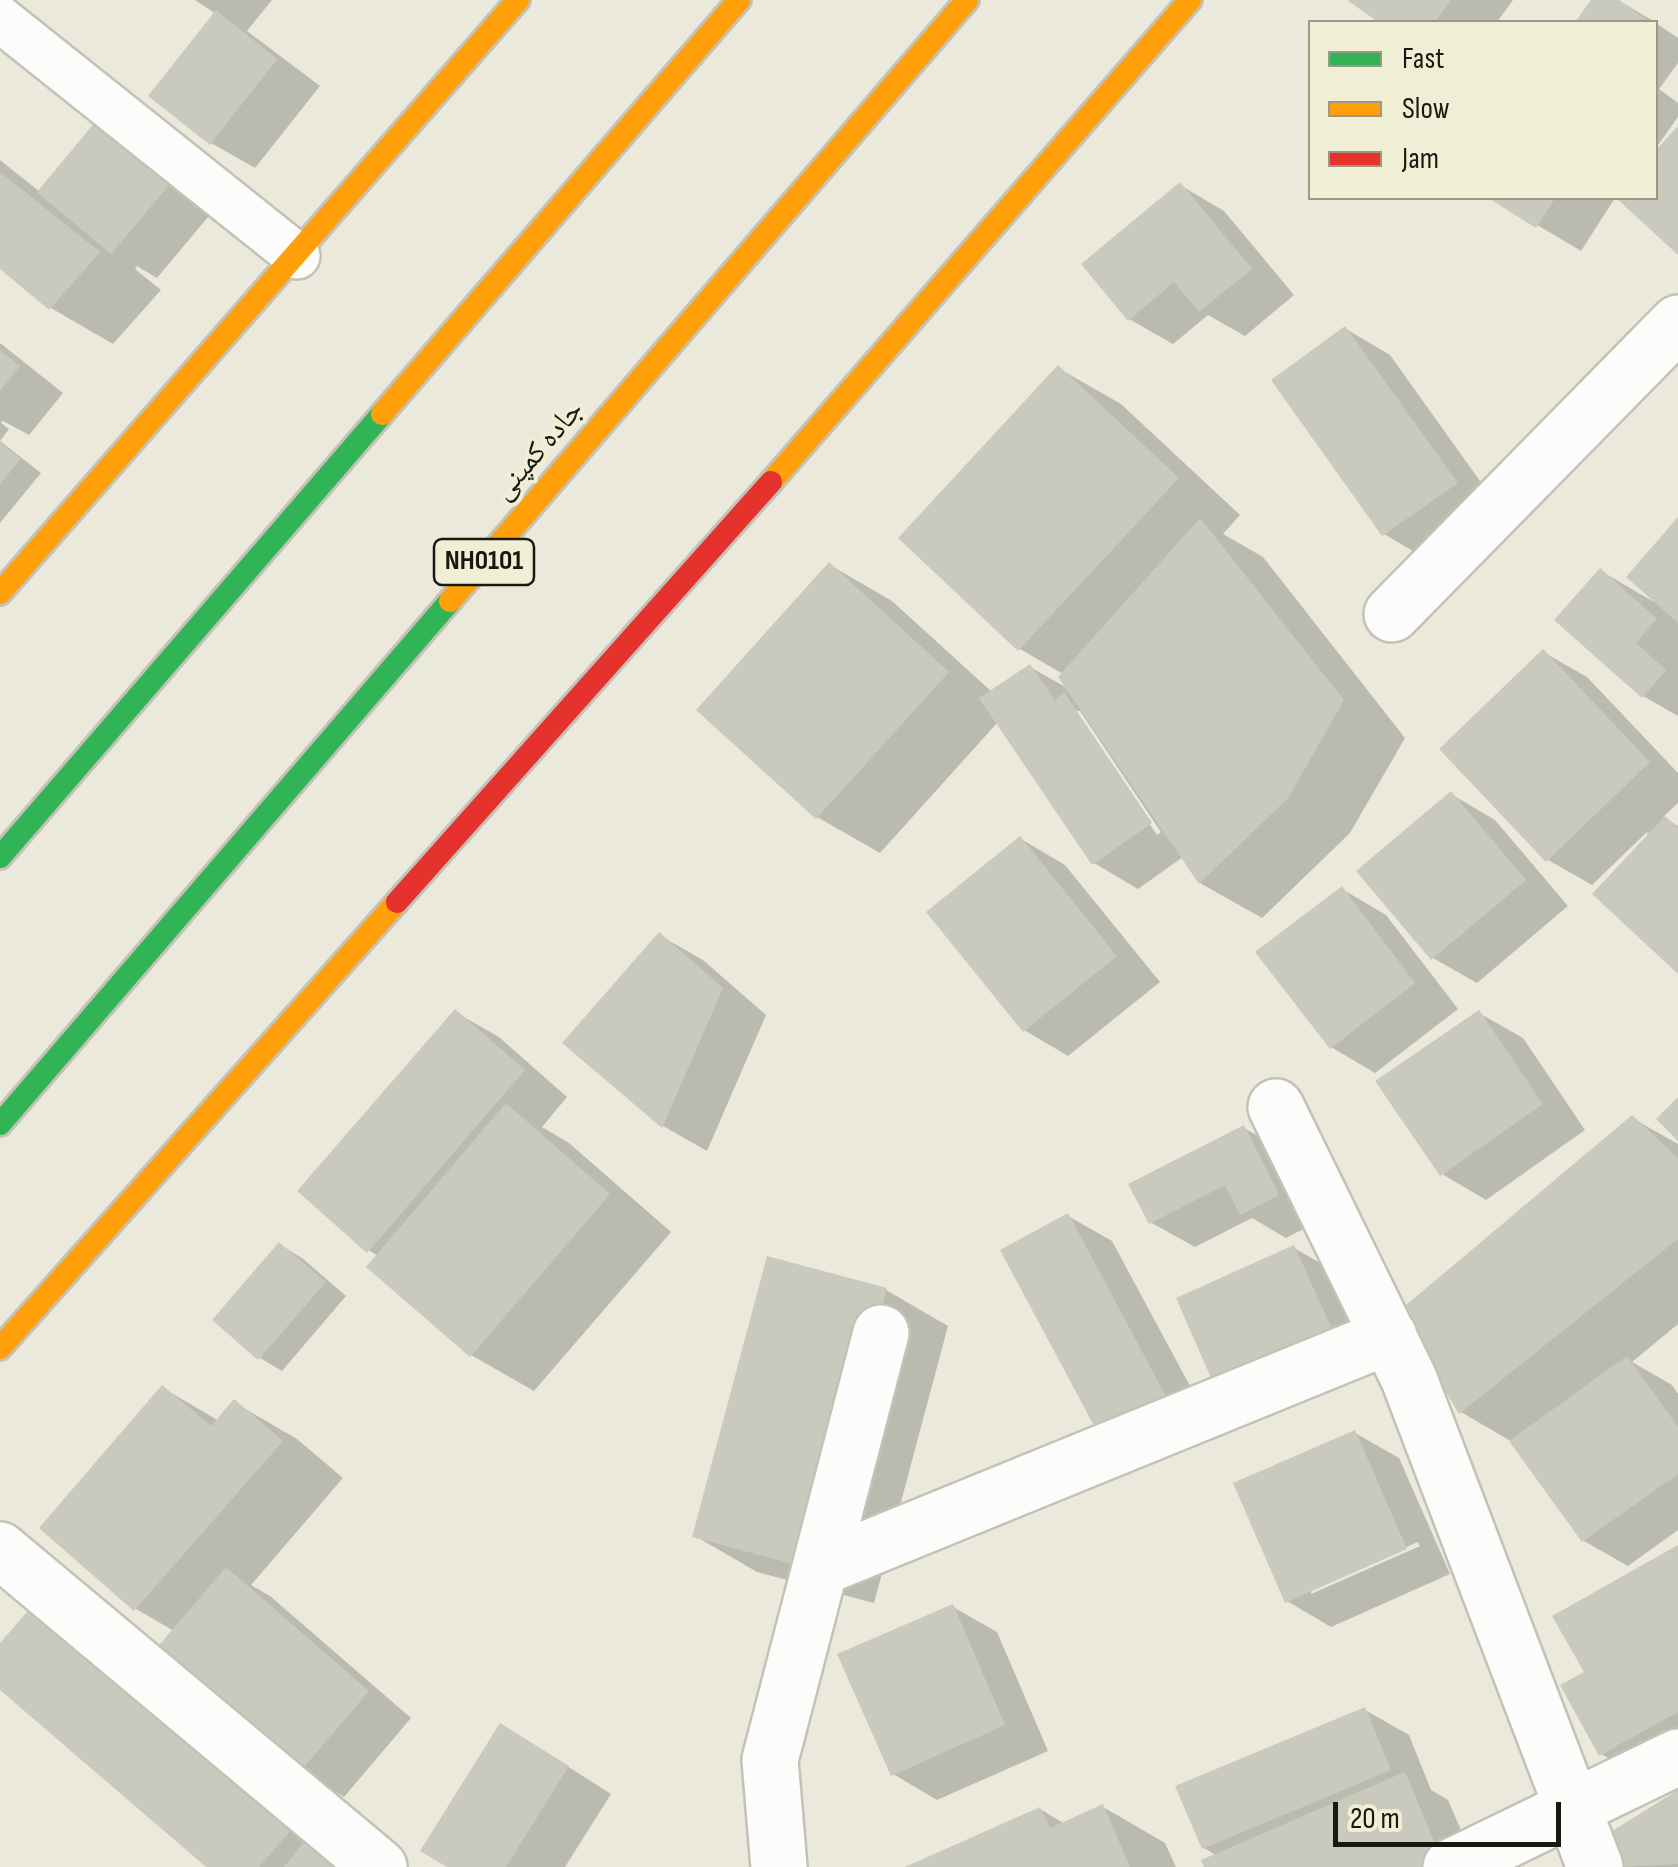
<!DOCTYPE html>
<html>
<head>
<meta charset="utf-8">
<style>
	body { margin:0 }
	#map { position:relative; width:1678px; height:1867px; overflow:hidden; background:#eae9db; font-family:"Sofia Sans Condensed",sans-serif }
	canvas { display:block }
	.legend { position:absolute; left:1308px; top:20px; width:350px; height:180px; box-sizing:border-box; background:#f0eed5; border:2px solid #9a9986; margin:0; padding:12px 18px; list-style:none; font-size:30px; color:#1a1910 }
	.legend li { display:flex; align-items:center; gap:20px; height:50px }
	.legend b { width:50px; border:2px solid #9a9986 }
	.scale { position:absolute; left:1333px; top:1802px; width:228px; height:45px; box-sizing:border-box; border:5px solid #1a1910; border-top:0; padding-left:12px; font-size:30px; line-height:35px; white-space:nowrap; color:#1a1910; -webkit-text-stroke:8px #f0eed5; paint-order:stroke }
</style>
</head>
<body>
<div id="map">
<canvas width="1678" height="1867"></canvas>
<ul class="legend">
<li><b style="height:12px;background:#30b455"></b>Fast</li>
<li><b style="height:12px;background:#ff9f0a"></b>Slow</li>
<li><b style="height:12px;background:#e5322d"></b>Jam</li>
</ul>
<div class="scale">20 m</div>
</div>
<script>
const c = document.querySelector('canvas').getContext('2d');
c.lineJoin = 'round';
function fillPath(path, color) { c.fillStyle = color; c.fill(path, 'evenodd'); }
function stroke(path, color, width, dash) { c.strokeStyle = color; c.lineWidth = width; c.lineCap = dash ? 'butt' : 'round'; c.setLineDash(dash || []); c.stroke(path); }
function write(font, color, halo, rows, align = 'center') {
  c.font = font + ' "Sofia Sans Condensed","Noto Naskh Arabic",sans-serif'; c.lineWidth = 8; c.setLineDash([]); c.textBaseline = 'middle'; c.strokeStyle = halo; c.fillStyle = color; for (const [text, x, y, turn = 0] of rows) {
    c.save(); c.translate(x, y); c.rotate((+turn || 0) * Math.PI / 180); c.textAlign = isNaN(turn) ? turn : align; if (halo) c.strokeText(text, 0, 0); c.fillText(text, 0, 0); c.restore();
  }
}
const shadow = new Path2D(`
	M 195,0 L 272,0 L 247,31 L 320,86 L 255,168 L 211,143 L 216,14 Z
	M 1351,0 L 1513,0 L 1497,22 L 1383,22 Z
	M 1594,0 L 1618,0 L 1655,22 L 1578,22 Z
	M 1656,23 L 1678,38 L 1678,63 L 1659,89 L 1678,103 L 1678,117 L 1656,148 Z
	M 96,124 L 213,211 L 157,278 L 137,266 L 135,269 L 161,290 L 113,344 L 51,308 L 0,266 L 0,160 L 40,192 Z
	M 1180,185 L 1224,211 L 1294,295 L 1245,336 L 1208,315 L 1173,344 L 1129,319 Z
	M 1492,198 L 1615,198 L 1581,251 Z
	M 1346,329 L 1390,355 L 1500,509 L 1428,560 L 1384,534 Z
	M 0,343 L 63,393 L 29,435 L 3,421 L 1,423 L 9,429 L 0,441 L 41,473 L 0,523 Z
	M 1058,368 L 1121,404 L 1240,515 L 1223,534 L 1263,557 L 1405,738 L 1350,833 L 1262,918 L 1200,883 L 1183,857 L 1138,889 L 1094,863 L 998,722 L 880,853 L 817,817 L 830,565 L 892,601 L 992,692 L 1030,667 L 1069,689 L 1063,674 L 1020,649 L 901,538 ZM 1074,711 L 1080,711 L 1161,832 L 1157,835 Z
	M 1678,521 L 1678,716 L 1643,696 L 1601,571 L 1654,602 Z
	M 1543,652 L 1587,677 L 1678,773 L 1678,803 L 1663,817 L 1678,826 L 1678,971 L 1647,832 L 1592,885 L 1548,860 Z
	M 1451,794 L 1495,820 L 1568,906 L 1477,983 L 1433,958 Z
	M 1021,839 L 1065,865 L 1160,982 L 1068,1056 L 1024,1030 Z
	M 1342,889 L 1386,915 L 1458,1009 L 1375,1073 L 1331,1047 Z
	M 659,935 L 703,960 L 766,1015 L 707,1151 L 663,1126 L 566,1042 Z
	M 455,1012 L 499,1037 L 567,1097 L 542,1127 L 569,1143 L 671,1232 L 534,1391 L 471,1355 L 378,1256 L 369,1250 Z
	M 1479,1013 L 1523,1038 L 1585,1130 L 1486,1200 L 1442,1174 Z
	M 1632,1118 L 1678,1144 L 1678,1324 L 1632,1362 L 1672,1385 L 1678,1394 L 1678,1530 L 1628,1566 L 1584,1541 L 1514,1443 L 1461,1412 Z
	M 1244,1128 L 1288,1153 L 1321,1220 L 1286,1238 L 1252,1218 L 1195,1247 L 1150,1222 Z
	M 1068,1216 L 1112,1241 L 1211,1425 L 1146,1460 Z
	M 280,1245 L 302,1258 L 346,1296 L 282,1371 L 260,1358 Z
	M 1294,1248 L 1338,1273 L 1380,1368 L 1265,1419 L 1221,1394 Z
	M 886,1290 L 948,1326 L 874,1603 L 757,1572 L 695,1536 Z
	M 163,1388 L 219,1421 L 235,1403 L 297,1439 L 343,1478 L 251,1585 L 270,1596 L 411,1718 L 344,1797 L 300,1772 L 174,1631 L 136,1609 L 42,1528 Z
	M 1355,1433 L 1399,1458 L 1450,1574 L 1331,1627 L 1287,1601 ZM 1418,1542 L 1420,1546 L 1311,1594 L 1311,1588 Z
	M 1678,1548 L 1678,1761 L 1645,1779 L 1601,1754 Z
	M 953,1607 L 997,1632 L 1048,1751 L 937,1800 L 893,1774 Z
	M 33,1609 L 351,1867 L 209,1867 L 0,1687 L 0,1647 Z
	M 1365,1710 L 1409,1735 L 1431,1790 L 1448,1800 L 1477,1867 L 1207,1867 L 1217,1856 L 1204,1848 Z
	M 545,1752 L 611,1794 L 565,1867 L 451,1867 Z
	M 1678,1793 L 1678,1867 L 1622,1867 L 1604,1839 Z
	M 1103,1807 L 1165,1843 L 1176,1867 L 911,1867 L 1040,1809 L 1065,1824 Z`);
const building = new Path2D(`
	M 1347,0 L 1451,0 L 1435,22 L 1378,22 Z
	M 1591,0 L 1619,0 L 1647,20 L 1645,22 L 1575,22 Z
	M 216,10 L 277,59 L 210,145 L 148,96 Z
	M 96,121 L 170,184 L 111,254 L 37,192 Z
	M 1678,126 L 1678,255 L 1616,198 L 1656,198 L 1656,150 Z
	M 0,172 L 100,252 L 49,310 L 0,269 Z
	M 1180,182 L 1252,269 L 1199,312 L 1174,282 L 1128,321 L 1081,264 Z
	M 1488,198 L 1555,198 L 1536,228 Z
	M 1345,326 L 1458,483 L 1382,536 L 1271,380 Z
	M 0,350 L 20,366 L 0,391 Z
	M 1058,365 L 1179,478 L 1018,651 L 898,538 Z
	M 0,442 L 21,459 L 0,484 Z
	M 1678,517 L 1678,623 L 1626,577 Z
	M 1200,518 L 1344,700 L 1288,798 L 1199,884 L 1058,677 Z
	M 829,562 L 949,672 L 816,819 L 696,710 Z
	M 1600,568 L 1657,619 L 1636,643 L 1666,670 L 1642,698 L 1554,620 Z
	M 1543,649 L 1650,762 L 1546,862 L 1439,749 Z
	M 1030,664 L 1055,700 L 1064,692 L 1152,823 L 1092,865 L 979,698 Z
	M 1451,791 L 1526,880 L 1431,960 L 1356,871 Z
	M 1665,816 L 1678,828 L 1678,974 L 1592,894 Z
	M 1020,836 L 1117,956 L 1023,1032 L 926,912 Z
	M 1342,886 L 1415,983 L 1330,1049 L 1255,952 Z
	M 659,932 L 723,988 L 662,1128 L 562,1043 Z
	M 455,1009 L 525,1070 L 367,1253 L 297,1191 Z
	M 1479,1010 L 1543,1104 L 1440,1176 L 1375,1081 Z
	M 1678,1097 L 1678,1141 L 1656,1119 Z
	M 506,1103 L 610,1194 L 470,1357 L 366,1267 Z
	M 1632,1115 L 1678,1158 L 1678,1239 L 1459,1414 L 1399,1311 Z
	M 1244,1125 L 1279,1195 L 1240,1215 L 1225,1185 L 1149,1224 L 1128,1184 Z
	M 1068,1213 L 1168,1400 L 1100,1437 L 1000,1250 Z
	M 279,1242 L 326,1282 L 258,1360 L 212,1320 Z
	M 1294,1245 L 1338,1343 L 1219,1396 L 1176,1298 Z
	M 767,1256 L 887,1288 L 812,1569 L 692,1537 Z
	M 1627,1356 L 1678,1427 L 1678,1474 L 1582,1542 L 1509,1441 Z
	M 162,1385 L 211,1426 L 234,1399 L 283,1441 L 134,1611 L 39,1528 Z
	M 1355,1430 L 1407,1549 L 1285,1603 L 1233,1483 Z
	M 1678,1545 L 1678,1712 L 1599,1756 L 1560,1685 L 1584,1672 L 1552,1616 Z
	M 226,1567 L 369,1691 L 298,1774 L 155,1650 Z
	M 953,1604 L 1005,1725 L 891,1776 L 837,1654 Z
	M 32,1606 L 291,1830 L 259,1867 L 206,1867 L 0,1690 L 0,1643 Z
	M 1365,1707 L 1391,1770 L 1202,1849 L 1175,1786 Z
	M 500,1723 L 569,1766 L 506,1867 L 447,1867 L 420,1851 Z
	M 1405,1772 L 1442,1860 L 1425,1867 L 1204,1867 L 1201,1860 Z
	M 1678,1790 L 1678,1864 L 1619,1867 L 1601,1838 Z
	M 1103,1804 L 1130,1867 L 905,1867 L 1040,1807 L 1050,1828 Z
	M 304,1842 L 335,1867 L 284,1867 Z`);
const lane = new Path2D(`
	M 0,19 L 297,256`);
const street = new Path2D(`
	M 1392,614 L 1678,323
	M 1276,1107 L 1409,1379 L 1595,1867
	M 0,1550 L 379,1867
	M 820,1568 L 1389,1336
	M 779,1867 L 770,1760 L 881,1333
	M 1451,1867 L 1678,1757`);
const fast = new Path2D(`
	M 0,857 L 382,414
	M 0,1124 L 450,601`);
const slow = new Path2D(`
	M 382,414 L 739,0
	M 771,482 L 1190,0
	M 0,593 L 518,0
	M 450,601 L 967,0
	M 0,1348 L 397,902`);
const jam = new Path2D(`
	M 397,902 L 771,482`);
const shields = [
	[484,562,100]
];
const shieldNames = [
	["NH0101",484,562]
];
const streetNames = [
	["جاده کمپنی",539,451,-49]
];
fillPath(shadow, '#0003');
fillPath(building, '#cac9be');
stroke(lane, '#c4c2b7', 50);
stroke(street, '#c4c2b7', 60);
stroke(fast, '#c4c2b7', 28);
stroke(slow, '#c4c2b7', 28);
stroke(jam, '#c4c2b7', 28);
stroke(lane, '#fcfcfa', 45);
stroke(street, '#fcfcfa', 55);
stroke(fast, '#30b455', 22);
stroke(slow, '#ff9f0a', 22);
stroke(jam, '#e5322d', 22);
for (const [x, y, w] of shields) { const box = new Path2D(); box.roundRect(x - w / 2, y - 23, w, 46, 8); c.fillStyle = '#f0eed5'; c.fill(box); stroke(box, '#1a1910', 2.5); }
write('bold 28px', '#1a1910', null, shieldNames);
write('30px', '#1a1910', '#f0eed5', streetNames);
</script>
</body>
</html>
